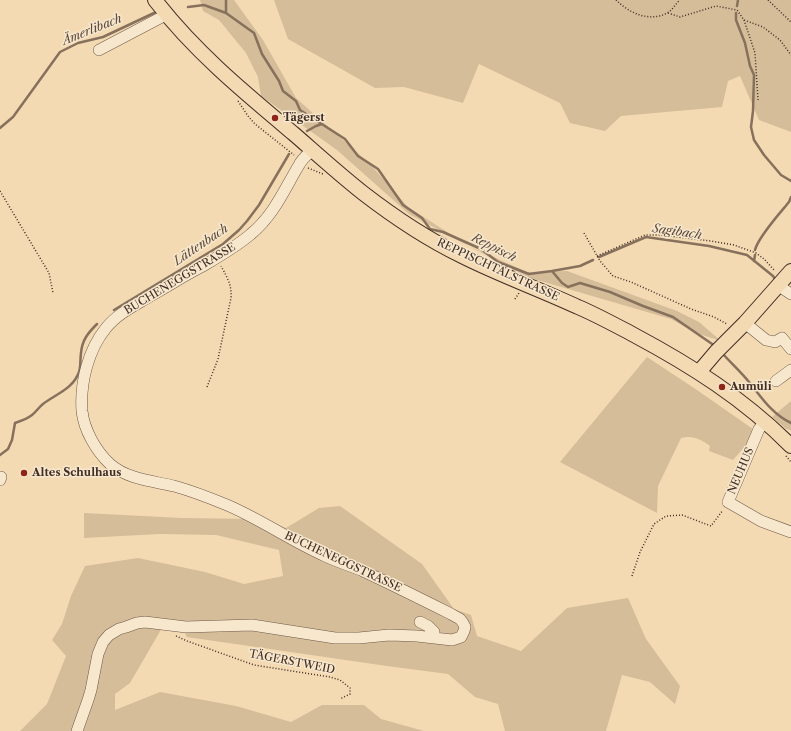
<!DOCTYPE html>
<html>
<head>
<meta charset="utf-8">
<style>
	body { margin:0 }
	canvas { display:block; background:#f3dab2 }
</style>
</head>
<body>
<canvas width="791" height="731"></canvas>
<script>
const c = document.querySelector('canvas').getContext('2d');
c.lineJoin = 'round';
function fillPath(path, color) { c.fillStyle = color; c.fill(path, 'evenodd'); }
function stroke(path, color, width, dash) { c.strokeStyle = color; c.lineWidth = width; c.lineCap = dash ? 'butt' : 'round'; c.setLineDash(dash || []); c.stroke(path); }
function write(font, color, halo, rows, align = 'center') {
  c.font = font + ' "Libre Caslon Text",serif'; c.lineWidth = 3; c.setLineDash([]); c.textBaseline = 'middle'; c.strokeStyle = halo; c.fillStyle = color; for (const [text, x, y, turn = 0] of rows) {
    c.save(); c.translate(x, y); c.rotate((+turn || 0) * Math.PI / 180); c.textAlign = isNaN(turn) ? turn : align; if (halo) c.strokeText(text, 0, 0); c.fillText(text, 0, 0); c.restore();
  }
}
const green = new Path2D(`
	M 200,0 L 234,0 L 263,40 L 296,98 L 370,164 L 408,207 L 469,246 L 527,272 L 567,271 L 677,311 L 699,322 L 721,341 L 696,333 L 671,319 L 527,277 L 409,214 L 337,150 L 261,96 L 258,77 L 246,53 L 219,20 L 203,11 Z
	M 274,0 L 791,0 L 791,132 L 759,120 L 740,76 L 728,81 L 722,107 L 621,116 L 605,131 L 570,123 L 560,103 L 479,64 L 463,103 L 404,87 L 375,88 L 288,39 Z
	M 647,357 L 694,388 L 753,429 L 747,444 L 733,460 L 709,451 L 710,446 C 700,439 693,435 681,438 L 658,486 L 657,513 L 560,462 Z
	M 791,401 L 791,430 L 786,429 L 772,417 Z
	M 340,506 L 422,564 L 454,609 L 471,615 L 477,636 L 521,651 L 567,608 L 628,598 L 646,639 L 680,686 L 675,704 L 650,682 L 622,675 L 606,731 L 505,731 L 498,704 L 475,697 L 448,674 L 387,666 L 187,637 L 183,630 L 162,628 L 130,683 L 115,694 L 115,710 L 160,692 L 236,706 L 291,722 L 322,705 L 364,705 L 381,719 L 424,731 L 20,731 L 47,704 L 66,656 L 52,640 L 62,624 L 71,596 L 85,566 L 138,558 L 205,572 L 244,584 L 283,576 L 279,550 L 216,535 L 160,534 L 84,538 L 84,513 L 181,518 L 256,519 L 286,528 L 319,508 Z`);
const stream = new Path2D(`
	M 226,0 L 226,13 L 254,33 L 262,54 L 279,81 L 283,91 L 296,101 L 300,110 L 345,139 L 358,156 L 378,169 L 403,205 L 422,218 L 430,229 L 443,232 L 481,249 L 498,262 L 529,274 L 552,271 L 562,283 L 568,287 L 580,283 L 610,292 L 643,306 L 673,317 L 715,346
	M 737,6 L 738,0
	M 188,7 L 204,5 L 226,13
	M 736,13 L 736,20 L 745,43 L 750,66 L 754,75 L 753,111 L 751,127 L 754,140 L 764,155 L 781,175 L 791,181
	M 0,128 L 13,117 L 60,52 L 78,43 L 103,37 L 154,13
	M 307,131 L 316,126 L 322,124
	M 755,250 C 758,237 780,213 789,202 L 791,197
	M 599,257 L 646,237 L 709,246 L 747,255 L 773,276 L 775,279
	M 754,261 L 755,255
	M 552,271 L 580,266 L 593,260
	M 114,310 L 223,244 L 239,230 L 247,221 L 259,205 L 289,154
	M 722,353 C 731,363 741,372 749,382 C 762,398 772,414 791,423
	M 0,455 L 8,449 L 12,440 L 15,423 C 21,421 27,419 32,415 C 36,412 39,407 43,404 C 56,394 73,389 79,372 C 81,366 80,359 81,353 C 82,340 88,333 97,324`);
const path = new Path2D(`
	M 616,0 C 628,12 649,23 667,13 C 672,11 675,4 680,0
	M 768,0 L 791,22
	M 668,13 L 680,17 L 716,6 L 737,10 L 744,20 L 763,27 L 780,40 L 791,55
	M 744,20 L 755,53 L 758,100
	M 238,101 L 248,116 L 255,124 L 294,155
	M 308,168 L 323,174
	M 0,191 L 49,273 L 53,293
	M 584,233 L 600,261 L 613,276 L 631,282 L 691,309 L 714,317 L 727,324
	M 597,256 L 645,235 L 660,235 L 711,241 L 734,245 L 756,253 L 764,259 L 775,271
	M 515,299 L 519,293
	M 207,387 L 218,359 L 231,298 C 232,285 227,277 221,266
	M 786,456 L 791,462
	M 632,576 L 640,552 L 654,524 L 666,516 L 682,515 L 711,526 L 723,510
	M 176,636 L 187,641 L 254,665 L 330,677 L 340,680 L 350,688 L 350,694 L 340,699`);
const minor = new Path2D(`
	M 99,50 L 160,18 L 166,13
	M 779,286 L 791,294
	M 745,323 L 766,340 L 775,342 L 782,338 L 791,349
	M 776,381 L 791,370
	M 765,422 L 759,429 L 728,502 L 761,521 L 791,532
	M 0,480 L 1,477
	M 420,622 L 428,626 L 434,632 L 434,638
	M 77,731 L 88,700 L 91,690 L 98,654 L 103,642 L 109,635 L 119,629 L 126,627 L 137,623 L 145,622 L 186,627 L 252,625 L 335,638 L 359,638 L 389,635 L 417,636 L 452,640 L 461,637 L 464,631 L 465,627 L 463,623 L 460,619 L 451,614 C 421,599 391,584 361,570 C 348,565 335,561 323,555 C 290,540 260,519 227,505 C 210,498 192,491 174,486 C 152,481 127,479 110,464 C 96,451 84,430 82,411 C 80,383 88,350 106,328 C 118,313 136,305 152,295 C 168,286 184,276 201,267 C 218,257 236,247 251,234 C 274,215 284,190 299,165 C 302,159 307,155 312,150`);
const major = new Path2D(`
	M 155,0 C 194,51 245,93 294,134 C 317,154 339,174 363,193 C 394,217 427,239 462,256 C 500,275 539,289 578,307 C 597,315 615,325 634,335 C 692,366 744,399 791,446
	M 699,372 L 716,352 L 745,323 L 791,271`);
const markers = [
	[275,118,4,"#8f2418"],
	[722,387,4,"#8f2418"],
	[24,473,4,"#8f2418"]
];
const poiNames = [
	["Tägerst",283,118],
	["Aumüli",730,387],
	["Altes Schulhaus",32,473]
];
const streetNames = [
	["REPPISCHTALSTRASSE",498,270,25],
	["BUCHENEGGSTRASSE",180,279,-31],
	["NEUHUS",741,471,-67],
	["BUCHENEGGSTRASSE",343,562,25],
	["TÄGERSTWEID",292,662,11]
];
const waterNames = [
	["Ämerlibach",92,30,-22],
	["Sagibach",677,232,8],
	["Lättenbach",201,245,-34],
	["Reppisch",494,248,27]
];
fillPath(green, '#d5bd9a');
stroke(stream, '#87715c', 2.5);
stroke(minor, '#6e5848', 12);
stroke(major, '#412d24', 16);
stroke(path, '#412d24', 1.5, [1, 2]);
stroke(minor, '#f7e7cd', 11);
stroke(major, '#f3dab2', 14);
for (const [x, y, r, color] of markers) { const dot = new Path2D(); dot.arc(x, y, r, 0, 2 * Math.PI); c.fillStyle = color; c.fill(dot); stroke(dot, '#f7e7cd', 1.5); }
write('bold 11px', '#412d24', '#f7e7cd', poiNames, 'left');
write('11px', '#412d24', '#f7e7cd', streetNames);
write('italic 12px', '#5e4a3c', '#f7e7cd', waterNames);
</script>
</body>
</html>
